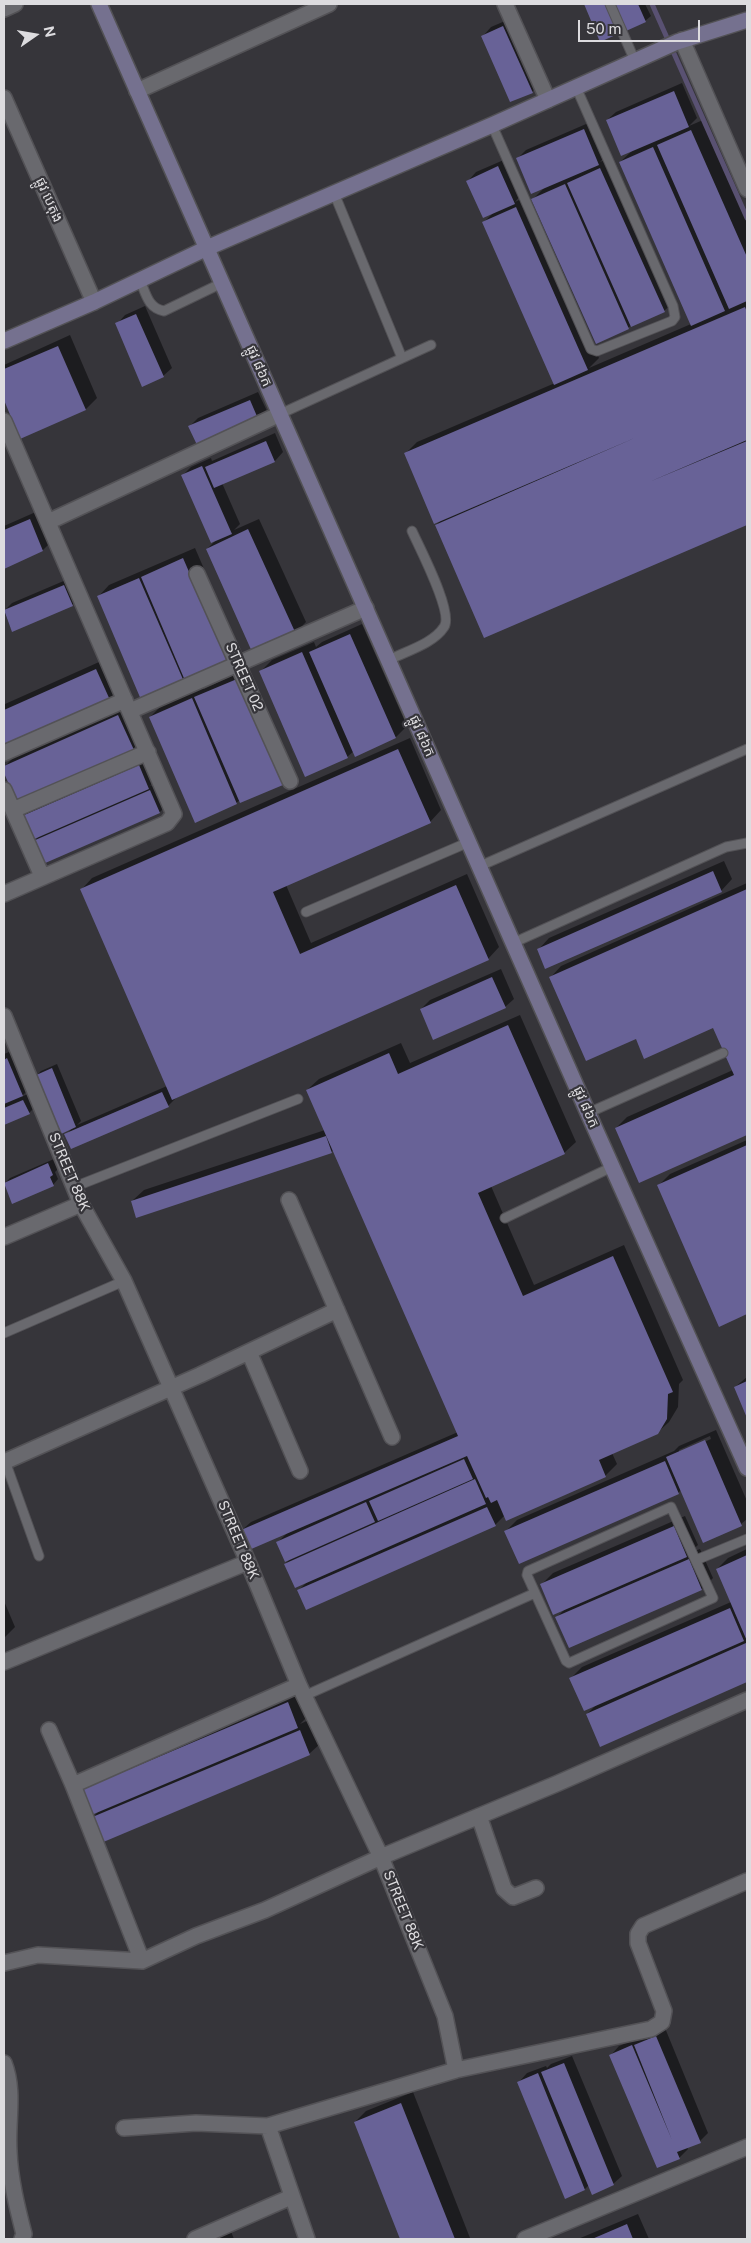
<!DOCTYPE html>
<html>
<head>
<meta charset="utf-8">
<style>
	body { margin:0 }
	#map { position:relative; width:751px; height:2243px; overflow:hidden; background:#36353a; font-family:"Public Sans",sans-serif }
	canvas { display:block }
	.frame { position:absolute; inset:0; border:5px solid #dddcdf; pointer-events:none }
	.north { position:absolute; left:10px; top:10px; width:50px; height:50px; -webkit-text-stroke:4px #36353a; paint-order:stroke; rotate:77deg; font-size:14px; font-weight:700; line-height:20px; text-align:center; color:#dddcdf }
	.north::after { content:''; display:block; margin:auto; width:18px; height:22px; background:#dddcdf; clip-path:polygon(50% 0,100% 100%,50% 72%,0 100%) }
	.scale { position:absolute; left:578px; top:20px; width:122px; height:22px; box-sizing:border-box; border:2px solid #dddcdf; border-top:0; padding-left:6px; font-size:15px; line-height:18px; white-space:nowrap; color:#dddcdf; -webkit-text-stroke:4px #36353a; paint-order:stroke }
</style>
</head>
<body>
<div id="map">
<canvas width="751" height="2243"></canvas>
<div class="frame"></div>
<div class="north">N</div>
<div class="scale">50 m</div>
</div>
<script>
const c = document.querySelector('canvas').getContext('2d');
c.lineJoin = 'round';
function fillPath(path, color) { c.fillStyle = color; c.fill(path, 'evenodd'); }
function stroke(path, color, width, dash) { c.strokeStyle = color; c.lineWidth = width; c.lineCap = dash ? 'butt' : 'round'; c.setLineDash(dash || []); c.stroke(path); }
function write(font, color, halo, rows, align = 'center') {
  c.font = font + ' "Public Sans","Noto Sans Khmer",sans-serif'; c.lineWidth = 4.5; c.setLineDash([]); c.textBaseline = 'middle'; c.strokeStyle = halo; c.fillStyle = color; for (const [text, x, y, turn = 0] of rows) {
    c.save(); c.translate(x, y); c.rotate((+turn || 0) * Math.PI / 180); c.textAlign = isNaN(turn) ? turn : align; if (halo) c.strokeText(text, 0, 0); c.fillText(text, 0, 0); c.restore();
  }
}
const shadow = new Path2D(`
	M 585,4 L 645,4 L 651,16 L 645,21 Z
	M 512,18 L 540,83 L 532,92 L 483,36 L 491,27 Z
	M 682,83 L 697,118 L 689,126 L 703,120 L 747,221 L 747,523 L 485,636 L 436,525 L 442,519 L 406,453 L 417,442 L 555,383 L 484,222 L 493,213 L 468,181 L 476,172 L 506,159 L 522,194 L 515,202 L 527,196 L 599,358 L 589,368 L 691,324 L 620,162 L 633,150 L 607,120 L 616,112 Z
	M 593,121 L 607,155 L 600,162 L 612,157 L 676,300 L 664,311 L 596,342 L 532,200 L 546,186 L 518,158 L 526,150 Z
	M 145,306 L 172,368 L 163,376 L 117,324 L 125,315 Z
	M 70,335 L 97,398 L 86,409 L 21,437 L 4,397 L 4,365 Z
	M 258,392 L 267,411 L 258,420 L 190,426 L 198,418 Z
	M 275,433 L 283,452 L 275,461 L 222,483 L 240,524 L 234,530 L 259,519 L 306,622 L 295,633 L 207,549 L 217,539 L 183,475 L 191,467 L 211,458 L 212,461 Z
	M 38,511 L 51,542 L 43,550 L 4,567 L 4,526 Z
	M 195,548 L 240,652 L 228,663 L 143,701 L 98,597 L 109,585 Z
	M 73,577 L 81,596 L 72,605 L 12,631 L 4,611 L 12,603 Z
	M 362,624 L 407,726 L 396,737 L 354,751 L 347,757 L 261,671 L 272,660 L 314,642 L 316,647 L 322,642 Z
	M 108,658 L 121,688 L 110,699 L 6,744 L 4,738 L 5,704 Z
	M 248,668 L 293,772 L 282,784 L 240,800 L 236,803 L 150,717 L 161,706 L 203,688 L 204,689 Z
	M 129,704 L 144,737 L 133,749 L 18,801 L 4,770 L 4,767 L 14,757 Z
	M 410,738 L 441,810 L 430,822 L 286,885 L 311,943 L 467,874 L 499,947 L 488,959 L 176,1098 L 168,1106 L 66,1135 L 73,1127 L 36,1076 L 41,1071 L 57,1064 L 81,1121 L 77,1125 L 167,1086 L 81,890 L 92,878 Z
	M 147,758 L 157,779 L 150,786 L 159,783 L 168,804 L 160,812 L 34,841 L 42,834 L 23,817 L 32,808 Z
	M 724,861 L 732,879 L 721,891 L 538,950 L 549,938 Z
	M 747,883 L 747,1133 L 640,1181 L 616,1128 L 627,1117 L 733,1070 L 714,1026 L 636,1037 L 550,978 L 561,966 Z
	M 501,969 L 514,999 L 505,1007 L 421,1009 L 430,1000 Z
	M 520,1015 L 576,1142 L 564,1153 L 491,1186 L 534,1285 L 624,1245 L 683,1380 L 679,1384 L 678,1407 L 669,1422 L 657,1433 L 612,1453 L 617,1464 L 605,1476 L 505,1515 L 495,1525 L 299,1590 L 308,1581 L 285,1564 L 292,1557 L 278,1542 L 287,1533 L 242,1530 L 251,1522 L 458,1432 L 334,1150 L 331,1152 L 132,1201 L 144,1190 L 325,1130 L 307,1090 L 319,1079 L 401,1043 L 410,1063 Z
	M 19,1048 L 34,1084 L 21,1097 L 32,1092 L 38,1104 L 29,1113 L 4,1124 L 4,1054 Z
	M 747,1140 L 747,1313 L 720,1325 L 659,1185 L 670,1174 Z
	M 54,1159 L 58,1169 L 55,1172 L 58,1179 L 53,1185 L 5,1183 L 10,1178 Z
	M 747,1377 L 747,1415 L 735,1387 Z
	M 716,1430 L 747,1501 L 747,1519 L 741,1524 L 704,1541 L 681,1490 L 678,1493 L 506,1531 L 517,1520 L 674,1451 L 679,1446 ZM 710,1436 L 711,1439 L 679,1453 L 679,1450 Z
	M 685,1516 L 698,1545 L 689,1553 L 700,1549 L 713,1578 L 702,1589 L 569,1646 L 557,1617 L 565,1609 L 542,1584 L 553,1573 Z
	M 747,1549 L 747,1681 L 601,1745 L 587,1714 L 596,1705 L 571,1678 L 582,1667 L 731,1602 L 717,1569 L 728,1558 Z
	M 4,1601 L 15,1627 L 4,1638 Z
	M 299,1692 L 309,1715 L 300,1724 L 311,1719 L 321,1743 L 309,1754 L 92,1818 L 100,1810 L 80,1791 L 91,1780 Z
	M 665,2028 L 708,2133 L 700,2141 L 687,2147 L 688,2149 L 679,2158 L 611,2055 L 619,2046 Z
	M 572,2056 L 622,2176 L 613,2184 L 589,2185 L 585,2189 L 566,2197 L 519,2082 L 527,2073 L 546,2066 L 547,2068 L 551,2064 Z
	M 413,2092 L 470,2238 L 469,2239 L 401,2239 L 355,2122 L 366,2111 Z
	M 638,2214 L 649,2239 L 578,2239 Z
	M 230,2229 L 234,2239 L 207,2239 Z`);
const stream = new Path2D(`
	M 652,4 L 747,218`);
const building = new Path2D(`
	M 584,4 L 607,4 L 620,33 L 600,42 Z
	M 615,4 L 638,4 L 646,22 L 626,31 Z
	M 503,26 L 533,93 L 510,102 L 481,36 Z
	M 674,91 L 689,127 L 621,156 L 606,120 Z
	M 584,129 L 599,165 L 531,194 L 516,158 Z
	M 691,130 L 747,257 L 747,301 L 729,309 L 657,145 Z
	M 653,147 L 725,311 L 691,326 L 619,162 Z
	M 498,166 L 515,204 L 483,218 L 466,181 Z
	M 600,168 L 665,312 L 631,327 L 567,183 Z
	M 565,184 L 629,329 L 596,344 L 531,199 Z
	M 516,207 L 588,370 L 554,385 L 482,222 Z
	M 745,307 L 747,312 L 747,440 L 649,482 L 747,441 L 747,525 L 484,638 L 435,525 L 637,437 L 434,524 L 404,453 Z
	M 136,314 L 164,377 L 142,387 L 115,323 Z
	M 58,346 L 86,410 L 20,439 L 4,400 L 4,369 Z
	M 250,400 L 259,421 L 198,447 L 188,426 Z
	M 266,441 L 275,462 L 214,488 L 205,467 Z
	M 202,466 L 232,534 L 211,543 L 181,475 Z
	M 30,519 L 43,551 L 4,569 L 4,530 Z
	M 248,529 L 296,634 L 253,654 L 206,549 Z
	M 183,558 L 229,664 L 186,683 L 141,577 Z
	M 139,578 L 185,684 L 142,702 L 97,596 Z
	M 64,585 L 73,606 L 12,632 L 4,610 Z
	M 350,634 L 396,738 L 355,757 L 309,652 Z
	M 302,652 L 348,758 L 305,777 L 259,671 Z
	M 96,669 L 110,700 L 6,746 L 4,742 L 4,710 Z
	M 237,679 L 283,785 L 240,803 L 194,697 Z
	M 192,698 L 237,804 L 195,823 L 149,717 Z
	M 118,715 L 134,750 L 17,803 L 4,773 L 4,766 Z
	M 398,749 L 431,823 L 273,892 L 300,954 L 456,885 L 489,960 L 172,1100 L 80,889 Z
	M 139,765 L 149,789 L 32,840 L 22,816 Z
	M 150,790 L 160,813 L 43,864 L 33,841 Z
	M 713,871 L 722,892 L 545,969 L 537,949 Z
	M 747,889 L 747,1135 L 639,1183 L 615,1128 L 734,1075 L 713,1028 L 644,1059 L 636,1039 L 586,1061 L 549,977 Z
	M 492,977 L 506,1008 L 433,1040 L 420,1009 Z
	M 508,1025 L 565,1154 L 478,1193 L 523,1296 L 613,1256 L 673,1392 L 668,1394 L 667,1419 L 658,1434 L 599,1460 L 606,1477 L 506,1521 L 497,1500 L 491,1503 L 488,1497 L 486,1498 L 467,1456 L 249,1550 L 241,1530 L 458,1436 L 306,1090 L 389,1053 L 398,1074 Z
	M 7,1058 L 23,1096 L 4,1104 L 4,1060 Z
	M 52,1068 L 76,1127 L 59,1135 L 34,1076 Z
	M 162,1092 L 169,1107 L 71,1149 L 64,1134 Z
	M 23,1100 L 30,1114 L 4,1125 L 4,1108 Z
	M 326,1136 L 332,1153 L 136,1218 L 131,1201 Z
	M 747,1145 L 747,1314 L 719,1327 L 657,1185 Z
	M 48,1163 L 53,1175 L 50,1177 L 54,1186 L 12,1204 L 4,1183 Z
	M 747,1381 L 747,1418 L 734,1387 Z
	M 705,1440 L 742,1526 L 703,1543 L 666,1457 Z
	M 464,1459 L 473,1479 L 378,1521 L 369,1501 Z
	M 665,1461 L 679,1494 L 519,1564 L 504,1531 Z
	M 475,1479 L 486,1504 L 295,1588 L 284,1564 Z
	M 366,1502 L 375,1522 L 285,1562 L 276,1542 Z
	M 487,1507 L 496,1526 L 306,1610 L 297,1590 Z
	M 674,1526 L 687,1557 L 553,1615 L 540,1584 Z
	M 747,1555 L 747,1641 L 716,1569 Z
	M 689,1559 L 702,1590 L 569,1648 L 555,1617 Z
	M 730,1608 L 744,1641 L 584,1711 L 569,1678 Z
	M 746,1643 L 747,1682 L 600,1747 L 586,1714 Z
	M 288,1702 L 298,1728 L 89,1816 L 78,1791 Z
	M 300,1730 L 310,1755 L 101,1843 L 90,1818 Z
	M 656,2036 L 701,2143 L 677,2152 L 680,2159 L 657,2168 L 609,2055 L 632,2045 L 672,2140 L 634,2045 Z
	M 564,2063 L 614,2185 L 592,2195 L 541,2072 Z
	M 538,2073 L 585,2190 L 565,2199 L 517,2082 Z
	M 401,2103 L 455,2239 L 400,2239 L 354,2122 Z
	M 627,2224 L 633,2239 L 592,2239 Z`);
const lane = new Path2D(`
	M 610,4 L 635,61
	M 492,125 L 591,349 L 597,351 L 672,321 L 675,317 L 673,306 L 576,87
	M 334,193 L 402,358
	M 140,280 C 146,294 148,308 164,311 L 222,283
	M 280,414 L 431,345
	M 389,660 C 406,651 433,644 444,627 C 454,613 419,547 412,531
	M 480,866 L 747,749
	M 306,912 L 469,842
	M 513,943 L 726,847 L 747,843
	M 588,1113 L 723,1053
	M 74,1187 L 298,1099
	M 505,1218 L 612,1167
	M 4,1333 L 124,1281
	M 5,1461 L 39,1556
	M 671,1507 L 713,1598 L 569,1663 L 566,1661 L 527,1575 L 528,1571 Z
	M 696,1560 L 747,1539
	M 304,1696 L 535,1593`);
const street = new Path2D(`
	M 505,4 L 548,100
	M 4,9 L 15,4
	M 682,40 L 747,189
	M 137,91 L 329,4
	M 4,98 L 94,302
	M 4,421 L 174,814 L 167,823 L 4,894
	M 48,522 L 280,414
	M 197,574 L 290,781
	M 130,711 L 366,608
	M 4,753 L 125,700
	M 4,790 L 42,876
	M 13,810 L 148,752
	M 4,1016 L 81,1204 L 124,1281 L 248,1562 L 299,1685 L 381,1857 L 445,2016 L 456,2070
	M 289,1200 L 392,1437
	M 4,1237 L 81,1204
	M 249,1352 L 300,1471
	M 4,1462 L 200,1375 L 337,1310
	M 4,1662 L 248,1562
	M 49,1730 L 73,1785 L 142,1961
	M 73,1785 L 299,1685
	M 479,1816 L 504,1889 L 513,1897 L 536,1888
	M 4,1963 L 38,1955 L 142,1961 L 196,1936 L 265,1910 L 381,1857 L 556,1784 L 747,1700
	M 4,2063 C 15,2091 7,2121 9,2151 C 10,2179 17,2207 24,2234 L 22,2239
	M 268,2126 L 307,2239
	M 124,2128 L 196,2123 L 268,2126 L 456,2070 L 651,2029 L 662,2022 L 664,2011 L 638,1943 L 638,1934 L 643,1926 L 747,1881
	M 195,2239 L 291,2197
	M 525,2239 L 747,2147`);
const secondary = new Path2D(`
	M 99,4 L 588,1113 L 747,1468
	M 4,341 L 94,302 L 207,248 L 492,125 L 677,42 L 747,20`);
const streetNames = [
	["ផ្លូវ បេតុង",49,200,66],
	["ផ្លូវ ៨៦ក",259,366,66],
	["STREET 02",244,677,66],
	["ផ្លូវ ៨៦ក",422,736,66],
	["ផ្លូវ ៨៦ក",586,1107,66],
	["STREET 88K",69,1172,67],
	["STREET 88K",238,1540,67],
	["STREET 88K",403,1910,68]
];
fillPath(shadow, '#0007');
stroke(stream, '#595172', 5);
fillPath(building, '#686297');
stroke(lane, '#535256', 11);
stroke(street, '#535256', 18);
stroke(secondary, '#535256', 18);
stroke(lane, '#69696e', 9);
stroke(street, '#69696e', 15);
stroke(secondary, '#75718f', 15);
write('14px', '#dddcdf', '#36353a', streetNames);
</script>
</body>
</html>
